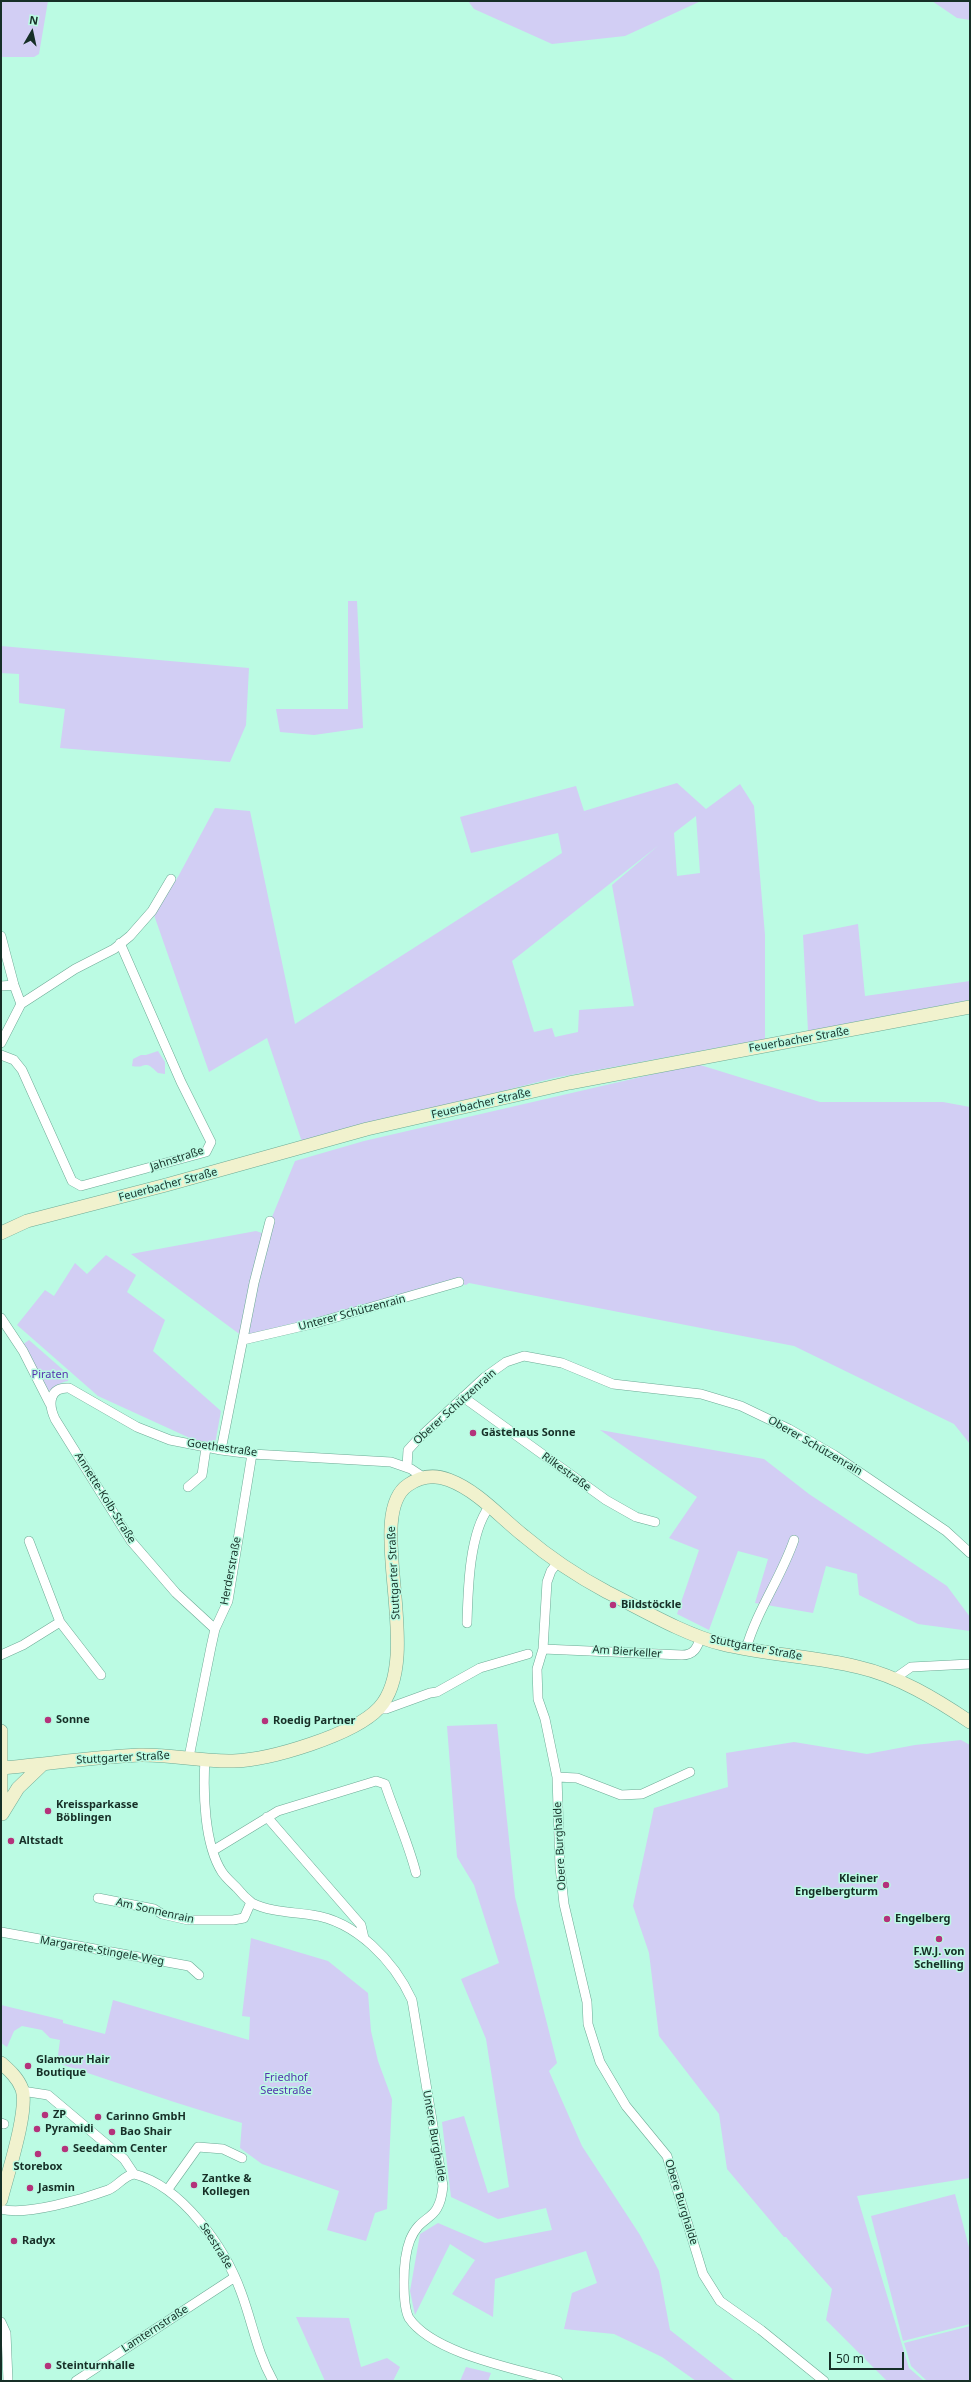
<!DOCTYPE html>
<html>
<head>
<meta charset="utf-8">
<style>
	body { margin:0 }
	#map { position:relative; width:971px; height:2382px; overflow:hidden; background:#bbfbe3; font-family:"Noto Sans",sans-serif }
	canvas { display:block }
	.frame { position:absolute; inset:0; border:2px solid #162f27; pointer-events:none }
	.north { position:absolute; left:12px; top:12px; width:40px; height:40px; -webkit-text-stroke:3px #bbfbe3; paint-order:stroke; rotate:9deg; font-size:11px; font-weight:700; line-height:16px; text-align:center; color:#162f27 }
	.north::after { content:''; display:block; margin:auto; width:14px; height:18px; background:#162f27; clip-path:polygon(50% 0,100% 100%,50% 72%,0 100%) }
	.scale { position:absolute; left:829px; top:2352px; width:75px; height:18px; box-sizing:border-box; border:2px solid #162f27; border-top:0; padding-left:5px; font-size:12px; line-height:14px; white-space:nowrap; color:#162f27; -webkit-text-stroke:3px #bbfbe3; paint-order:stroke }
</style>
</head>
<body>
<div id="map">
<canvas width="971" height="2382"></canvas>
<div class="frame"></div>
<div class="north">N</div>
<div class="scale">50 m</div>
</div>
<script>
const c = document.querySelector('canvas').getContext('2d');
c.lineJoin = 'round';
function fillPath(path, color) { c.fillStyle = color; c.fill(path, 'evenodd'); }
function stroke(path, color, width, dash) { c.strokeStyle = color; c.lineWidth = width; c.lineCap = dash ? 'butt' : 'round'; c.setLineDash(dash || []); c.stroke(path); }
function write(font, color, halo, rows, align = 'center') {
  c.font = font + ' "Noto Sans",sans-serif'; c.lineWidth = 3; c.setLineDash([]); c.textBaseline = 'middle'; c.strokeStyle = halo; c.fillStyle = color; for (const [text, x, y, turn = 0] of rows) {
    c.save(); c.translate(x, y); c.rotate((+turn || 0) * Math.PI / 180); c.textAlign = isNaN(turn) ? turn : align; if (halo) c.strokeText(text, 0, 0); c.fillText(text, 0, 0); c.restore();
  }
}
const green = new Path2D(`
	M 1,1 L 48,1 L 39,54 L 34,57 L 1,57 Z
	M 468,1 L 701,1 L 625,36 L 552,44 L 474,9 Z
	M 932,1 L 970,1 L 970,20 L 957,18 Z
	M 348,601 L 357,601 L 363,728 L 314,735 L 280,732 L 276,709 L 348,709 Z
	M 1,646 L 249,668 L 246,725 L 230,762 L 60,748 L 65,709 L 19,703 L 19,674 L 1,673 Z
	M 677,783 L 706,809 L 740,784 L 754,806 L 765,935 L 765,1039 L 554,1078 L 302,1142 L 267,1038 L 209,1072 L 154,915 L 179,875 L 215,808 L 250,811 L 295,1024 L 562,853 L 558,833 L 471,853 L 460,817 L 576,786 L 584,811 ZM 696,816 L 700,873 L 677,876 L 674,833 ZM 659,845 L 612,885 L 634,1006 L 579,1010 L 578,1032 L 555,1037 L 552,1028 L 534,1032 L 512,961 Z
	M 858,924 L 865,996 L 970,981 L 970,1000 L 808,1031 L 803,935 Z
	M 158,1051 L 165,1062 L 165,1074 L 158,1073 C 143,1058 147,1069 132,1066 L 133,1059 L 141,1055 L 146,1055 Z
	M 697,1064 L 820,1102 L 943,1102 L 970,1107 L 970,1444 L 954,1424 L 794,1346 L 469,1283 L 466,1285 L 455,1283 L 242,1336 L 131,1254 L 256,1231 L 265,1234 L 295,1161 L 364,1141 Z
	M 106,1255 L 136,1275 L 127,1292 L 165,1320 L 153,1351 L 221,1411 L 215,1444 L 192,1439 L 98,1396 L 17,1325 L 45,1290 L 54,1296 L 75,1263 L 87,1274 Z
	M 29,1340 L 69,1375 L 68,1381 C 58,1382 53,1391 45,1392 L 22,1345 Z
	M 600,1430 L 764,1459 L 809,1494 L 947,1586 L 970,1617 L 970,1631 L 918,1624 L 859,1595 L 857,1574 L 826,1566 L 813,1613 L 755,1603 L 768,1559 L 738,1551 L 709,1630 L 677,1614 L 699,1550 L 669,1538 L 697,1497 Z
	M 497,1724 L 515,1897 L 557,2063 L 549,2071 L 582,2146 L 640,2235 L 659,2271 L 670,2330 L 735,2381 L 696,2381 L 662,2357 L 614,2334 L 564,2329 L 572,2293 L 597,2283 L 586,2251 L 495,2279 L 493,2317 L 452,2294 L 475,2260 L 450,2244 L 415,2315 L 410,2291 L 420,2234 L 438,2223 L 485,2243 L 552,2230 L 546,2208 L 498,2219 L 451,2197 L 442,2122 L 464,2116 L 488,2193 L 509,2187 L 486,2039 L 461,1979 L 499,1963 L 474,1885 L 457,1857 L 447,1726 Z
	M 961,1740 L 970,1745 L 970,2178 L 857,2196 L 909,2368 L 924,2381 L 887,2381 L 826,2320 L 832,2289 L 786,2237 L 784,2237 L 727,2169 L 719,2114 L 659,2036 L 649,1953 L 633,1906 L 654,1808 L 728,1787 L 726,1753 L 794,1742 L 867,1754 L 915,1745 Z
	M 251,1938 L 328,1961 L 368,1993 L 371,2031 L 378,2061 L 392,2099 L 387,2209 L 375,2213 L 366,2241 L 327,2230 L 339,2191 L 262,2164 L 240,2148 L 242,2123 C 180,2105 119,2083 57,2063 L 60,2040 L 50,2038 L 42,2030 L 22,2026 L 14,2031 L 7,2047 L 1,2043 L 1,2005 L 63,2020 L 63,2023 L 105,2034 L 113,2000 L 249,2040 L 250,2017 L 242,2016 Z
	M 955,2194 L 970,2251 L 970,2324 L 903,2341 L 871,2216 Z
	M 296,2317 L 349,2318 L 361,2367 L 387,2358 L 400,2367 L 393,2381 L 325,2381 Z
	M 970,2326 L 970,2381 L 927,2381 L 911,2366 L 904,2343 Z
	M 466,2367 L 491,2373 L 488,2381 L 460,2381 Z`);
const minor = new Path2D(`
	M 1,936 L 14,985 L 21,1004
	M 1,986 L 14,985
	M 1,1043 L 21,1004 L 75,969 L 114,949 L 130,936 L 152,911 L 171,879
	M 1,1055 L 14,1060 L 22,1070 L 72,1181 L 81,1186 L 206,1152 L 211,1142 L 181,1082 L 120,943
	M 1,1318 L 23,1351 L 50,1404
	M 243,1340 L 316,1323 L 459,1282
	M 463,1397 L 606,1500 L 636,1517 L 655,1522
	M 221,1450 L 254,1283 L 270,1221
	M 407,1467 L 408,1450 L 418,1439 L 485,1377 L 506,1362 L 524,1356 L 562,1363 L 613,1384 L 701,1394 L 741,1406 L 789,1429 L 834,1455 L 946,1531 L 970,1553
	M 188,1487 L 202,1475 L 206,1448
	M 29,1541 L 60,1622 L 101,1675
	M 558,1562 L 551,1571 L 547,1582 L 543,1649 L 537,1669 L 538,1699 L 545,1719 L 557,1777 L 560,1867 L 564,1904 L 587,2002 L 588,2024 L 600,2062 L 626,2106 L 667,2156 L 703,2274 L 720,2301 L 761,2330 L 824,2381
	M 467,1623 C 468,1590 469,1534 489,1507
	M 215,1629 L 176,1593 L 131,1541 L 55,1419 C 48,1404 49,1387 69,1388 L 137,1427 L 170,1440 L 221,1450 L 252,1454 L 391,1462 L 411,1469 L 423,1477
	M 543,1649 L 682,1655 C 694,1655 697,1648 701,1637
	M 746,1649 C 757,1610 781,1578 794,1540
	M 1,1655 L 23,1645 L 60,1622
	M 894,1679 L 911,1667 L 970,1664
	M 379,1709 L 386,1709 L 430,1693 L 437,1692 L 480,1668 L 528,1654
	M 189,1757 L 211,1647 L 215,1629 L 228,1601 L 252,1454
	M 205,1759 C 203,1792 204,1844 222,1872 C 226,1878 232,1883 237,1888 C 241,1893 247,1899 252,1903 C 270,1912 292,1912 312,1915 C 356,1921 394,1961 412,2000 L 443,2186 C 439,2225 422,2211 410,2240 C 405,2253 404,2269 404,2282 C 404,2292 404,2309 409,2318 C 433,2354 518,2369 558,2381
	M 557,1777 L 577,1778 L 621,1795 L 642,1794 L 690,1772
	M 267,1817 L 361,1925 L 364,1938
	M 214,1850 L 278,1811 L 376,1781 L 385,1784 C 395,1814 408,1842 416,1873
	M 98,1898 L 154,1909 L 162,1914 L 188,1920 L 233,1920 L 244,1918 L 251,1902
	M 1,1932 L 189,1966 L 199,1975
	M 22,2091 L 48,2095 L 124,2159 L 134,2174 C 182,2186 225,2248 241,2292 C 253,2324 256,2350 273,2381
	M 1,2123 L 4,2124
	M 168,2189 L 198,2147 L 223,2149 L 242,2158
	M 1,2209 C 26,2216 83,2199 108,2190 C 118,2186 123,2176 134,2174
	M 1,2322 L 6,2333 L 8,2381
	M 76,2381 L 235,2277`);
const secondary = new Path2D(`
	M 1,1233 L 27,1221 L 166,1185 L 367,1129 L 569,1083 L 970,1007
	M 1,1731 L 1,1809
	M 2,1768 C 48,1764 93,1757 139,1755 C 171,1754 202,1762 233,1761 C 270,1760 354,1735 379,1708 C 426,1657 363,1515 408,1485 C 421,1476 434,1474 449,1480 C 478,1491 500,1517 524,1536 C 550,1558 577,1576 607,1592 C 641,1609 685,1635 722,1644 C 766,1655 813,1656 858,1667 C 898,1676 936,1699 970,1722
	M 2,1814 L 18,1788 L 42,1765
	M 1,2063 C 9,2070 18,2078 22,2089 C 29,2110 7,2176 1,2200`);
const markers = [
	[473,1433,4,"#b4327b"],
	[613,1605,4,"#b4327b"],
	[48,1720,4,"#b4327b"],
	[265,1721,4,"#b4327b"],
	[48,1811,4,"#b4327b"],
	[11,1841,4,"#b4327b"],
	[886,1885,4,"#b4327b"],
	[887,1919,4,"#b4327b"],
	[939,1939,4,"#b4327b"],
	[28,2066,4,"#b4327b"],
	[45,2115,4,"#b4327b"],
	[98,2117,4,"#b4327b"],
	[37,2129,4,"#b4327b"],
	[112,2132,4,"#b4327b"],
	[65,2149,4,"#b4327b"],
	[38,2154,4,"#b4327b"],
	[194,2185,4,"#b4327b"],
	[30,2188,4,"#b4327b"],
	[14,2241,4,"#b4327b"],
	[48,2366,4,"#b4327b"]
];
const streetNames = [
	["Feuerbacher Straße",799,1040,-10],
	["Feuerbacher Straße",481,1104,-13],
	["Jahnstraße",177,1159,-18],
	["Feuerbacher Straße",168,1185,-15],
	["Unterer Schützenrain",352,1313,-15],
	["Oberer Schützenrain",455,1407,-42],
	["Oberer Schützenrain",815,1446,30],
	["Goethestraße",222,1448,8],
	["Rilkestraße",566,1472,36],
	["Annette-Kolb-Straße",105,1498,58],
	["Herderstraße",231,1571,-79],
	["Stuttgarter Straße",394,1573,-93],
	["Stuttgarter Straße",756,1648,11],
	["Am Bierkeller",627,1652,4],
	["Stuttgarter Straße",123,1758,-3],
	["Obere Burghalde",560,1846,-93],
	["Am Sonnenrain",155,1911,13],
	["Margarete-Stingele-Weg",102,1951,10],
	["Untere Burghalde",434,2136,80],
	["Obere Burghalde",681,2202,73],
	["Seestraße",216,2246,58],
	["Lamternstraße",155,2329,-33]
];
const parkNames = [
	["Piraten",50,1375],
	["Friedhof",286,2078],
	["Seestraße",286,2091]
];
const poiNames = [
	["Gästehaus Sonne",481,1433],
	["Bildstöckle",621,1605],
	["Sonne",56,1720],
	["Roedig Partner",273,1721],
	["Kreissparkasse",56,1805],
	["Böblingen",56,1818],
	["Altstadt",19,1841],
	["Kleiner",878,1879,"right"],
	["Engelbergturm",878,1892,"right"],
	["Engelberg",895,1919],
	["F.W.J. von",939,1952,"center"],
	["Schelling",939,1965,"center"],
	["Glamour Hair",36,2060],
	["Boutique",36,2073],
	["ZP",53,2115],
	["Carinno GmbH",106,2117],
	["Pyramidi",45,2129],
	["Bao Shair",120,2132],
	["Seedamm Center",73,2149],
	["Storebox",38,2167,"center"],
	["Zantke &",202,2179],
	["Kollegen",202,2192],
	["Jasmin",38,2188],
	["Radyx",22,2241],
	["Steinturnhalle",56,2366]
];
fillPath(green, '#d2cef4');
stroke(minor, '#6daa95', 10);
stroke(secondary, '#6daa95', 14);
stroke(minor, '#fff', 9);
stroke(secondary, '#f1f2ce', 13);
for (const [x, y, r, color] of markers) { const dot = new Path2D(); dot.arc(x, y, r, 0, 2 * Math.PI); c.fillStyle = color; c.fill(dot); stroke(dot, '#bbfbe3', 1.5); }
write('11px', '#162f27', '#bbfbe3', streetNames);
write('11px', '#5632ae', '#bbfbe3', parkNames);
write('bold 11px', '#162f27', '#bbfbe3', poiNames, 'left');
</script>
</body>
</html>
